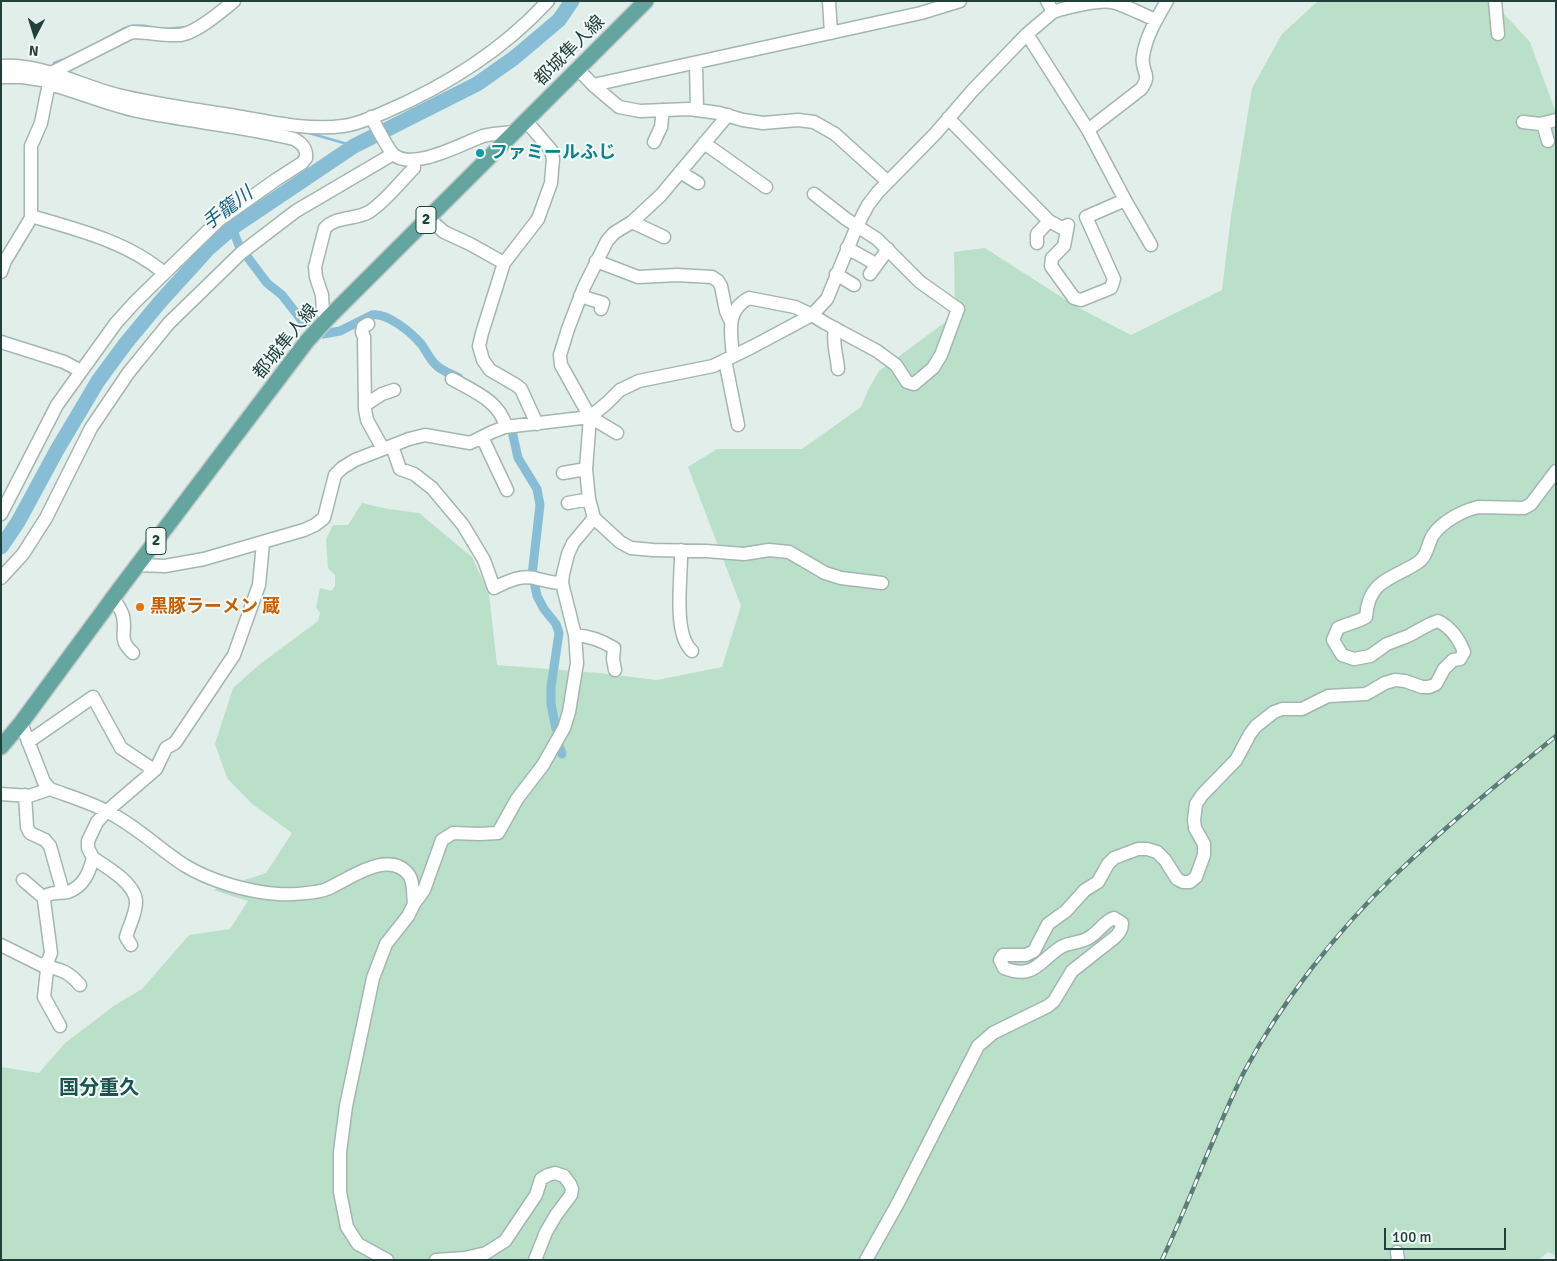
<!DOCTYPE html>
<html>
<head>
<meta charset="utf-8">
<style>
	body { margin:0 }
	#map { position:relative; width:1557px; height:1261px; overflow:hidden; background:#e2eeea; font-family:Signika,sans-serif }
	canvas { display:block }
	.frame { position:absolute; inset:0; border:2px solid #21403c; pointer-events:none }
	.north { position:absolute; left:10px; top:10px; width:50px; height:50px; -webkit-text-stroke:4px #f3faf7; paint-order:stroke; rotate:185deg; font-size:14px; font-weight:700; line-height:20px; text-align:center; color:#21403c }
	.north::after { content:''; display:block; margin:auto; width:18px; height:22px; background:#21403c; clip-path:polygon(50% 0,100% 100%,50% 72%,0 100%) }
	.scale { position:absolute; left:1384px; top:1228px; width:122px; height:22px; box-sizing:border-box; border:2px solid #21403c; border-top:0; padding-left:6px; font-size:15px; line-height:18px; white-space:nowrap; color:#21403c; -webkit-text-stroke:4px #f3faf7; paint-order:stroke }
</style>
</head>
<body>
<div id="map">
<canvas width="1557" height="1261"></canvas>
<div class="frame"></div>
<div class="north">N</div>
<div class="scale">100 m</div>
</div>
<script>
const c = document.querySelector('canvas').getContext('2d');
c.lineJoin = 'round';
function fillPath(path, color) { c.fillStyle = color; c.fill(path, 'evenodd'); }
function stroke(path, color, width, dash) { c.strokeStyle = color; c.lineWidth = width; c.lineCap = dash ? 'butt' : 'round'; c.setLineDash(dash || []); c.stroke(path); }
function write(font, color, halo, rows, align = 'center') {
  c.font = font + ' Signika,"Noto Sans JP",sans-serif'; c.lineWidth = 4; c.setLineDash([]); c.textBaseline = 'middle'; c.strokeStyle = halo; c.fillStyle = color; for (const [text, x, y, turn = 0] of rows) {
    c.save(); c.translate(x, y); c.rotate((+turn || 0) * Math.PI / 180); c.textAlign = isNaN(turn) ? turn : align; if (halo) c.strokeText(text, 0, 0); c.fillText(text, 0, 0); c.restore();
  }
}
const green = new Path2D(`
	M 1318,1 L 1492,1 L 1530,42 L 1556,113 L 1556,1256 L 1548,1252 L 1539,1260 L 1,1260 L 1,1067 L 39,1073 L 65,1043 L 115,1005 L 142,989 L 189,935 L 230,929 L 248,901 L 213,890 L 266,873 L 292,833 L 252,804 L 227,778 L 215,744 L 233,688 L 260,664 L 318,621 L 320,613 L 316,607 L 320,588 L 331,591 L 335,586 L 335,575 L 328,568 L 326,539 L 333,525 L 348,525 L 362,503 L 388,509 L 419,513 L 472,557 L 489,594 L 497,665 L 599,673 L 657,680 L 722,667 L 741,606 L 688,467 L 717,449 L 802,449 L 861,407 L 868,390 L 879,371 L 955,315 L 954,252 L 985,248 L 1077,307 L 1131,335 L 1222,290 L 1231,216 L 1252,88 L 1282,34 Z`);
const stream = new Path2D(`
	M 164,29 L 188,27
	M 109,37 C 125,27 132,23 151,27
	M 54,63 L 62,60
	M 309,133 L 354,146`);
const canal = new Path2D(`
	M 232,228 L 240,248
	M 246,255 L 267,283 L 282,295 L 303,322 L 323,334 L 340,331 L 372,315 C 387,312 412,333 422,345 C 426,351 430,359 435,364 C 441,371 452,374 459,378
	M 512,431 L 518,458 L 537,489 L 540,505 L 532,575
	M 534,581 L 537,596 L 544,609 L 556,624 L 559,633 L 551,687 L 551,704 L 556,729
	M 560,748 L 562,754`);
const river = new Path2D(`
	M 1,547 L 18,522 L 57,450 L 98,381 L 126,343 L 160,302 L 209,248 L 232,228 L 354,146 L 477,84 L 514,58 L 559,20 L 572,1`);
const minor = new Path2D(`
	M 829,1 L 831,33
	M 1495,1 L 1498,34
	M 1053,12 C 1067,7 1098,0 1112,2 C 1123,4 1145,16 1156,20
	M 1027,34 L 1088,130 L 1125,200 L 1151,245
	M 696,63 L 697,110
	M 1,66 C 42,63 80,86 118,95 C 155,104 193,109 230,115 C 266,121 308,131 343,126 C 356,125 370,118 383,113 C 444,87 503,50 548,1
	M 579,70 L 593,85 L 619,107 L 640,111 L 689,109 L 719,113 L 743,120 L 763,123 L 798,120 L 814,122 L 835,134 L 887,181
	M 51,73 L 132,32 C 147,32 163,36 178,35 C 194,35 222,11 234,1
	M 1,77 L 22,77 L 42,80
	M 593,85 L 921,13 L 960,1
	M 371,117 C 376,125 387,148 393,154 C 412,172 463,143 483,136 C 493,133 504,133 514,132
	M 948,118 L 1049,221 L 1062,228 L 1068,225 L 1064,246 L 1052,258 L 1051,266 L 1074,298 L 1081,300 L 1111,288 L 1114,279 L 1086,217 L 1125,200
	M 526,121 L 551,150 L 553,159 L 551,183 L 538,219 L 504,263 L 482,333 L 479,346 L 483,360 L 490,370 L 516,385 L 521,389 L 537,424
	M 1523,122 L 1540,124 L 1556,120
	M 1543,124 L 1548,141
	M 1088,130 L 1141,89 C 1153,73 1140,72 1143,56 C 1146,36 1157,18 1167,1
	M 654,142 L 661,127 L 663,110
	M 704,143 L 766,187
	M 680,172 L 698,183
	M 31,216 C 76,229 128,242 164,273
	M 428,218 L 444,232 L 470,244 L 504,263
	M 632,222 L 664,237
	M 1037,243 L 1037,234 L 1049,221
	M 847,248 L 876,264
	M 596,261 L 638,277 L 677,275 L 712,277 L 718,281 L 721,286 L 726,311 L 731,322
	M 1,272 L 5,261 L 31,218 L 31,146 L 41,123 L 50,78
	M 836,274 L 854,285
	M 870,274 L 888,249
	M 580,296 L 603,303 L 601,309
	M 328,318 L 323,313 L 322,295 L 316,277 L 315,267 L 325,228 C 336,216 355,220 369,212 C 385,202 400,182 414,168 L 414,160
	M 368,324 L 363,327 L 362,332 L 364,337 L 365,409 L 367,420 L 383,449
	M 835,328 C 832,342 837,356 838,369
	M 1,342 L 64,362 L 81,371
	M 733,356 C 731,333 725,311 749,298 L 795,307 L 812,315 L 825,323 L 877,351 L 896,365 L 907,382 L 914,384 L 933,368 L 941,355 L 958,309 L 920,282 L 877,239 L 846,219 L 814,194
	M 725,360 L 738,425
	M 452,379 C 473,391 500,401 506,427
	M 365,405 L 382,394 L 394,390
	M 590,417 L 586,469 L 589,499 L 594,518 L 620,542 L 631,548 L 653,550 L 706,551 L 744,554 L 769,550 L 789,552 L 825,573 L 841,578 L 882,583
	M 617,433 L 590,417 L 561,365 L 560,355 L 568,329 L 584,287 L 607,241 L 614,233 L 632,222 L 661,195 L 728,115
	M 482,437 L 507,490
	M 392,446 L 400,469 L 414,474 L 432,488 L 463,525 L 484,560 L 494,588 C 508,581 522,574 538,579 C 546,581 553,583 562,583
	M 563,473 L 586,469
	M 568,503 L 589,499
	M 1,514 L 57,405 L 116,323 L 135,302 L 219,220 L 277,179 L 302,163 L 306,158 C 307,149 303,144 294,139 C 243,126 189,122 137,111 C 106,104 79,92 49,84
	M 681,550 C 682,576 672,633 692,651
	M 138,565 L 165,566 L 204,559 L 304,530 L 315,525 L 324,518 L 335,475 L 342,468 L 355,460 L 409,439 L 425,435 L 470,443 L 492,432 L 505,427 L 590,417 L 607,403 L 620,390 L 639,381 L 713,366 L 752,347 L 812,315 L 827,299 L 857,226 L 868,205 L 878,192 L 935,134 L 973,90 L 1027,34 L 1053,12 L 1047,1
	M 1,578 L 23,554 L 46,518 L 91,428 L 129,372 L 169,323 L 241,253 L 296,211 L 393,154
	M 113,598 C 117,604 121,609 123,616 C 127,635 117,638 133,653
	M 575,635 C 590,636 601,640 614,648 L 613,659 L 615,670
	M 21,723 L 44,782 L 50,789 C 69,796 89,802 106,811 C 135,825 158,848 184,865 C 210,881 248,892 278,894 C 288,895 318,893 327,889 C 348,880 389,848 409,875 C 414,882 413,896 414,904
	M 28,742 L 93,697 L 121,748 L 154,770
	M 1,794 L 29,796 L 50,789
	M 25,795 L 27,827 L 30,833 L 45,840 L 50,846 L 63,892
	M 93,858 C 107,867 136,884 136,902 C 136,914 129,926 126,937 L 131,945
	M 23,880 L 44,898
	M 1,945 L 43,966 L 48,961 L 51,953 L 44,900 L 45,896 C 55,891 60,894 68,892 C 84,886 89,873 93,858 L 88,848 L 88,841 L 97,822 L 107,811 L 156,769 L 166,748 L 175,743 L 234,655 L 259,585 L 263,543
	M 45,963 L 47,970 L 44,997 L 60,1026
	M 46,966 C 62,970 69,972 80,985
	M 1397,1252 L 1398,1260
	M 387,1260 L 358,1244 L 347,1227 L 340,1192 L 340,1152 L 346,1106 L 373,978 L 386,944 L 408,916 L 414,904 L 424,890 L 442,840 L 453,833 L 479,834 L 498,833 L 517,799 L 543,765 L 564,728 L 569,712 L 577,663 L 575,635 L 562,583 L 563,574 L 568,554 L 573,543 L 594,518
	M 436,1260 L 465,1258 L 486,1253 L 505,1241 L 536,1195 L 541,1179 L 548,1175 L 555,1173 L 564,1176 L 570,1184 L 572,1189 L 571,1195 L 556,1215 L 546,1232 L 535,1260
	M 866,1260 L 898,1203 L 978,1046 L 993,1033 L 1048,1006 L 1054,1001 L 1072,971 L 1114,938 C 1119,934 1122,930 1122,923 L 1114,918 C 1104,921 1099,932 1090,937 C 1082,943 1070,942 1061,947 C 1039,961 1034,980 1004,968 L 1000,960 L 1003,955 L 1026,955 L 1034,951 L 1048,924 L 1066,911 L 1085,890 L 1098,882 L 1108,864 L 1114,858 L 1138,849 L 1147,849 L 1157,852 L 1165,860 L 1177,879 L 1183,882 L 1190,882 L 1196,877 L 1204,855 L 1204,844 L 1195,828 L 1194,820 L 1196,804 L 1202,795 L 1236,760 L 1250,734 L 1256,726 L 1274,712 L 1282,709 L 1302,709 L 1328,696 L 1366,694 L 1385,683 L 1395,680 L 1405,681 L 1422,687 L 1429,687 L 1436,684 L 1444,669 L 1453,660 L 1460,659 L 1464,652 C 1459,639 1450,627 1438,621 L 1430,624 L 1408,636 L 1387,644 L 1370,656 L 1354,659 L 1342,655 L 1333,640 L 1338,628 C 1347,624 1357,622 1366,617 C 1368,588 1381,582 1405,570 C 1410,567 1417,564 1421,560 C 1428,553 1428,543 1433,535 C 1443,521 1462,511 1478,507 L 1524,508 L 1531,504 L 1556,471`);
const major = new Path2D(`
	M 1,747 L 21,723 L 121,587 L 307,341 L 328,318 C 434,212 541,107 646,1`);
const rail = new Path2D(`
	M 1162,1260 C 1177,1227 1191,1195 1204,1162 C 1217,1132 1229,1102 1244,1072 C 1282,1001 1337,931 1395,875 C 1446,826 1501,781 1556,736`);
const markers = [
	[480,153,5,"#0f9aa8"],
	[140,607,5,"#e8710a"]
];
const shields = [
	[426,220,20],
	[156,541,20]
];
const shieldNames = [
	["2",426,220],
	["2",156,541]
];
const streetNames = [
	["都城隼人線",570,51,-45],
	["都城隼人線",286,342,-51]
];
const cultureNames = [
	["ファミールふじ",490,153]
];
const foodNames = [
	["黒豚ラーメン 蔵",150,607]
];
const waterNames = [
	["手籠川",228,209,-37]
];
const quarterNames = [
	["国分重久",99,1089]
];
fillPath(green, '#bae0ca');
stroke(stream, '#87bed6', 2.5);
stroke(canal, '#87bed6', 9);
stroke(river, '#87bed6', 15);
stroke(minor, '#a4b6b2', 15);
stroke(major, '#c1cac8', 18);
stroke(minor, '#fff', 12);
stroke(major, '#64a69f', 15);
stroke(rail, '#5b7c78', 4.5);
stroke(rail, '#f3faf7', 2.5, [8]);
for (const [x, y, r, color] of markers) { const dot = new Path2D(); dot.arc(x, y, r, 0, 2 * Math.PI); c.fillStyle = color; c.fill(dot); stroke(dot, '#f3faf7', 2); }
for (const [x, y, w] of shields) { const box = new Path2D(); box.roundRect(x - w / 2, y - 13.5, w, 27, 4); c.fillStyle = '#f3faf7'; c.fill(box); stroke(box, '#21403c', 1); }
write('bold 16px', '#21403c', null, shieldNames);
write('18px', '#21403c', '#f3faf7', streetNames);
write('bold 18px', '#0d838f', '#f3faf7', cultureNames, 'left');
write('bold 18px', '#c56008', '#f3faf7', foodNames, 'left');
write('italic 19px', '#165f81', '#f3faf7', waterNames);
write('bold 20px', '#1b544f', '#f3faf7', quarterNames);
</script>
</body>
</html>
